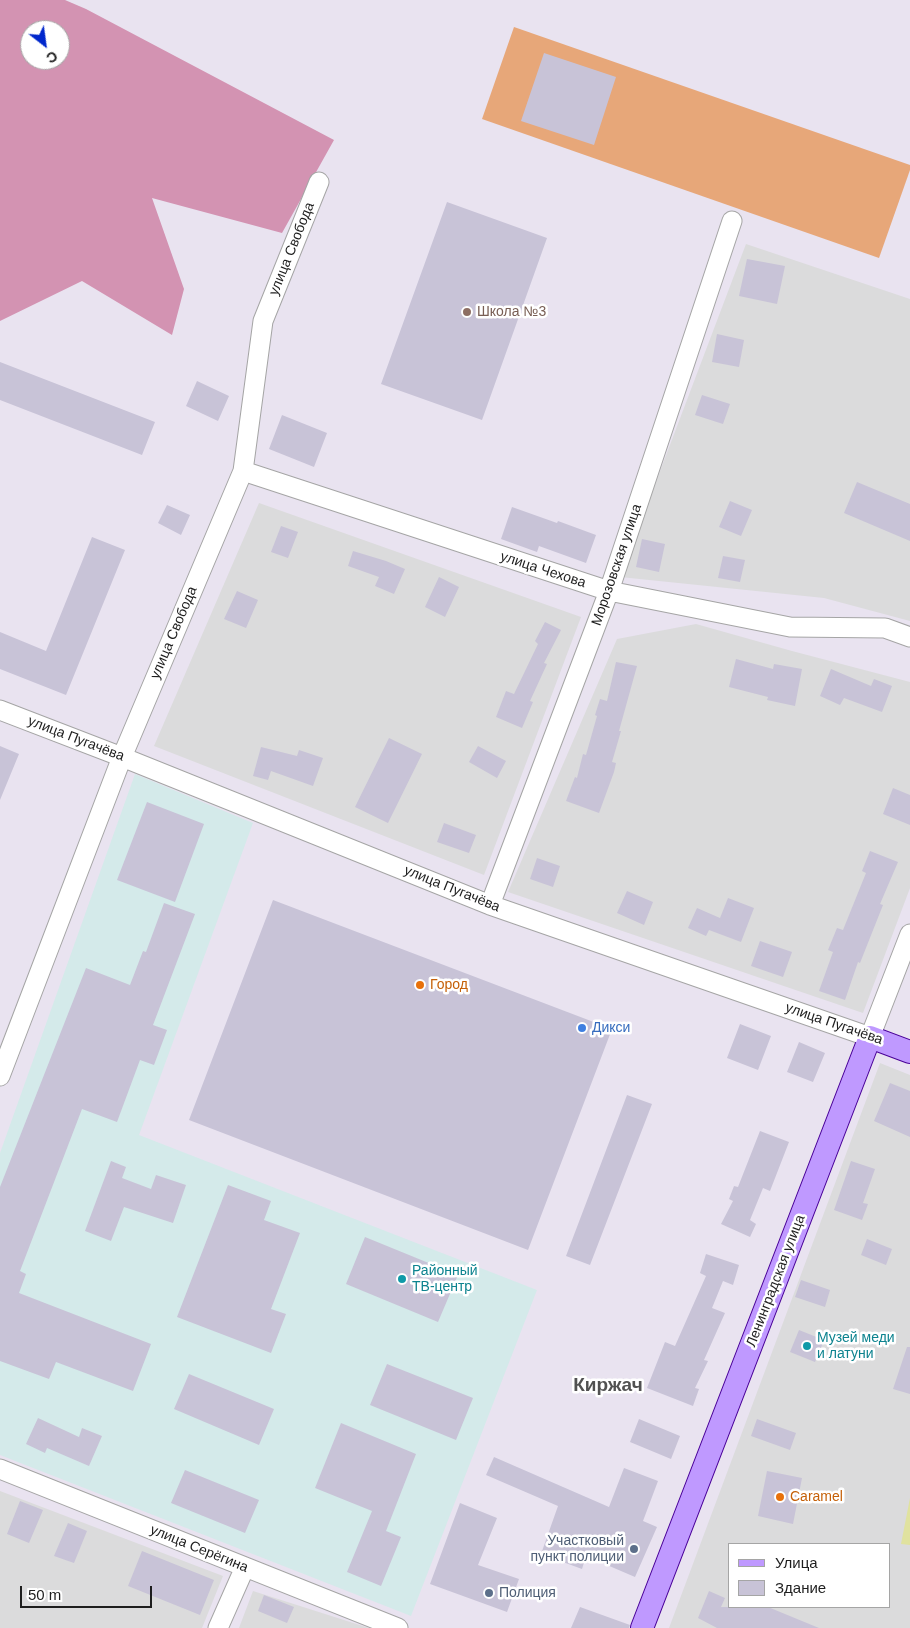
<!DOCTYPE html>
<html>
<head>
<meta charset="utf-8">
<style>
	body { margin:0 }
	#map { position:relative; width:910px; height:1628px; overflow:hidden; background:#e9e3f0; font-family:Arial,sans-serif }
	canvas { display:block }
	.legend { position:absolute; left:728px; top:1543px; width:162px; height:65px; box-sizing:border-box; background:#fff; border:1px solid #a5a5a5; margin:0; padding:6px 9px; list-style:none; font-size:15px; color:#1e1e1e }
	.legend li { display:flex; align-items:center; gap:10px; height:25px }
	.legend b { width:25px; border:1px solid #a5a5a5 }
	.north { position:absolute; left:20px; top:20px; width:50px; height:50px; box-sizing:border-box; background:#fff; border:1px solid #a5a5a5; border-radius:50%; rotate:150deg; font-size:14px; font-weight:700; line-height:20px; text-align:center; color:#1e1e1e }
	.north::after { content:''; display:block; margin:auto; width:18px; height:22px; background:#0027cc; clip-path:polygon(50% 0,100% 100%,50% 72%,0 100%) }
	.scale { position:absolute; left:20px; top:1586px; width:132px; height:22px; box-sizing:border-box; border:2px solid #1e1e1e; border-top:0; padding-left:6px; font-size:15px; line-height:18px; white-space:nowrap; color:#1e1e1e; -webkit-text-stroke:4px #fff; paint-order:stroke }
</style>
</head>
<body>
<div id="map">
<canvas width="910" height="1628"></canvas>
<ul class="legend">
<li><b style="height:6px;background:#bf99ff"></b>Улица</li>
<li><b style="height:14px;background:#c8c3d7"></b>Здание</li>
</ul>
<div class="north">С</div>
<div class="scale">50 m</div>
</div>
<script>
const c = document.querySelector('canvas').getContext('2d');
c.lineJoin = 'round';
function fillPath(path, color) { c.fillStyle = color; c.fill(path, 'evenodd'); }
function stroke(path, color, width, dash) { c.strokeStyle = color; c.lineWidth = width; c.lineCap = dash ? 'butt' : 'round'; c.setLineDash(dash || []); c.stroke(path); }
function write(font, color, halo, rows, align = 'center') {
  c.font = font + ' Arial,sans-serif'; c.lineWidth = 5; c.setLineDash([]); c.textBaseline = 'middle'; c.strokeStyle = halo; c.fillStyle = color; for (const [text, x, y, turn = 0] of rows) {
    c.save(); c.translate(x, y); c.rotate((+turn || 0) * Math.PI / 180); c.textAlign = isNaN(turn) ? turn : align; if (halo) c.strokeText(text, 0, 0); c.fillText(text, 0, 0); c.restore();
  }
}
const residential = new Path2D(`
	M 746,244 L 910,299 L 910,621 L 824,598 L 620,577 Z
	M 259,503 L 581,617 L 484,875 L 154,746 Z
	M 696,624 L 792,651 L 910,682 L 910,888 L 863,1013 L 508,892 L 617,639 Z
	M 880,1063 L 910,1075 L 910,1628 L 669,1628 ZM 729,1544 L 889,1544 L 889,1607 L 729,1607 Z
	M 0,1491 L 223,1576 L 202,1628 L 0,1628 Z
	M 253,1591 L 369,1628 L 239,1628 Z`);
const industrial = new Path2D(`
	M 135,774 L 253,823 L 139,1135 L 537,1290 L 411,1616 L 0,1455 L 0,1153 Z`);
const forest = new Path2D(`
	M 0,0 L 65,0 L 86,9 L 334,140 L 282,233 L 152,198 L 184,289 L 172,335 L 82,281 L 0,321 ZM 30,30 L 60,30 L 60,60 L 30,60 Z`);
const pitch = new Path2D(`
	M 514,27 L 910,165 L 910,170 L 879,258 L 482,119 Z`);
const water = new Path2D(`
	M 910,1498 L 910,1545 L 901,1544 Z`);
const building = new Path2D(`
	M 544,53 L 616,77 L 594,145 L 521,121 Z
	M 447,202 L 547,238 L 482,420 L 381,384 Z
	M 747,259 L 785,266 L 777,304 L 739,296 Z
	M 717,334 L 744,340 L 739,367 L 712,362 Z
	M 0,362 L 155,422 L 142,455 L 0,400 Z
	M 197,381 L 229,396 L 218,421 L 186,406 Z
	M 702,395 L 730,404 L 723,424 L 695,415 Z
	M 282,415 L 327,433 L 314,467 L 269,449 Z
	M 857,482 L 910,504 L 910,541 L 844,513 Z
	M 730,501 L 752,510 L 741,536 L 719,527 Z
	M 167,505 L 190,515 L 181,535 L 158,523 Z
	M 512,507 L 557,523 L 558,521 L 596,535 L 586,563 L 539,546 L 537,552 L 501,539 Z
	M 281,526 L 298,532 L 288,558 L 271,552 Z
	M 92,537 L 125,550 L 66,695 L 0,669 L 0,632 L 46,651 Z
	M 642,539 L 665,544 L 659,572 L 636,567 Z
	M 353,551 L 386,561 L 405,569 L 394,594 L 375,586 L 379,577 L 348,566 Z
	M 723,556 L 745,560 L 740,582 L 718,578 Z
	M 439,577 L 459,587 L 445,617 L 425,607 Z
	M 237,591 L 258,600 L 246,628 L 224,619 Z
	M 545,622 L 561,630 L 544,663 L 547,664 L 530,701 L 533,702 L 522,728 L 496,717 L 506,691 L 514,694 L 538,644 L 535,641 Z
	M 736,659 L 773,669 L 774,664 L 802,669 L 795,706 L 767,700 L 768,697 L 729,687 Z
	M 616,662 L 637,666 L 619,731 L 621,731 L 612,762 L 616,763 L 614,772 L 599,813 L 566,801 L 575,777 L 577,778 L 583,754 L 586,755 L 597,716 L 595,715 L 600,699 L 607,701 Z
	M 831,669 L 871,686 L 874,679 L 892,686 L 882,712 L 844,698 L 840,705 L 820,696 Z
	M 389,738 L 422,754 L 388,823 L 355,807 Z
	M 0,746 L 19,754 L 0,800 Z
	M 478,746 L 506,761 L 497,778 L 469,762 Z
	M 261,747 L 297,756 L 299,750 L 323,758 L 313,786 L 271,771 L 268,780 L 253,776 Z
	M 893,788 L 910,795 L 910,825 L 883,814 Z
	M 147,802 L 204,824 L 175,902 L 117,880 Z
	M 444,823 L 476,835 L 469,853 L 437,842 Z
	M 870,851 L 898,862 L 880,904 L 883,905 L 860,963 L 858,962 L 845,1000 L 819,991 L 833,952 L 828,950 L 837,928 L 843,930 L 866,873 L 862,871 Z
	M 537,858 L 560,866 L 553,887 L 530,879 Z
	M 627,891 L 653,902 L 644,925 L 617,913 Z
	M 728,898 L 754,908 L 741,942 L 709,930 L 706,936 L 688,928 L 697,908 L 720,918 Z
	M 273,900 L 612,1029 L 528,1250 L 189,1120 Z
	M 164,903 L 195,914 L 153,1025 L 167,1030 L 154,1065 L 140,1060 L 117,1122 L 82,1109 L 20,1271 L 26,1274 L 19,1293 L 151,1344 L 133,1391 L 56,1362 L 49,1379 L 0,1361 L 0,1187 L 86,968 L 130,985 L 143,951 L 146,952 Z
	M 760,941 L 792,952 L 783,977 L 751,966 Z
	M 740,1024 L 771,1036 L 758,1070 L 727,1058 Z
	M 799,1042 L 825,1053 L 813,1082 L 787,1072 Z
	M 890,1083 L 910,1091 L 910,1137 L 874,1121 Z
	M 627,1095 L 652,1104 L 590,1265 L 566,1256 Z
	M 760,1131 L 789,1142 L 770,1191 L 763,1188 L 750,1220 L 756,1224 L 750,1237 L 721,1224 L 733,1201 L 729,1199 L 734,1186 L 738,1187 Z
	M 111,1161 L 126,1167 L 122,1178 L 151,1189 L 156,1175 L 186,1185 L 173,1223 L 124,1207 L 111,1241 L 85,1231 Z
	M 851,1161 L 875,1169 L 863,1203 L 868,1204 L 862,1220 L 834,1210 Z
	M 228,1185 L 271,1201 L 264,1220 L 300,1233 L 271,1309 L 286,1314 L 271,1353 L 177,1317 Z
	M 365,1237 L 458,1275 L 438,1322 L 346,1284 Z
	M 867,1239 L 892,1249 L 886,1265 L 861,1255 Z
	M 706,1254 L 739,1265 L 733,1285 L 723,1281 L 712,1308 L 725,1313 L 704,1360 L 708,1361 L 695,1388 L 699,1389 L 693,1406 L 647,1388 L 665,1342 L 675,1346 L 706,1276 L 700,1273 Z
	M 801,1280 L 830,1290 L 825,1307 L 795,1297 Z
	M 799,1330 L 824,1340 L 815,1362 L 790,1352 Z
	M 907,1347 L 910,1347 L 910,1394 L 893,1389 Z
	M 387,1364 L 473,1398 L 456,1440 L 370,1405 Z
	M 189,1374 L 274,1409 L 259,1445 L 174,1409 Z
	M 38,1418 L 79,1437 L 82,1428 L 102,1436 L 89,1466 L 47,1448 L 45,1453 L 26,1444 Z
	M 639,1419 L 680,1436 L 671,1459 L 630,1442 Z
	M 757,1419 L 796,1433 L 790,1450 L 751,1436 Z
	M 341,1423 L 416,1454 L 386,1531 L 401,1537 L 381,1586 L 347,1572 L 372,1511 L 315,1488 Z
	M 494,1457 L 609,1507 L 624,1468 L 658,1481 L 643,1521 L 657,1527 L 635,1577 L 586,1556 L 582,1569 L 541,1554 L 558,1506 L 486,1475 Z
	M 185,1470 L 259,1500 L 245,1533 L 171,1503 Z
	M 767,1471 L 802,1478 L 793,1524 L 758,1516 Z
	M 20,1501 L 43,1510 L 29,1543 L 7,1534 Z
	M 460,1503 L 497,1518 L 478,1565 L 519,1579 L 507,1612 L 430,1584 Z
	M 68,1523 L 87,1531 L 74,1563 L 54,1556 Z
	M 142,1551 L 214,1580 L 200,1615 L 128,1586 Z
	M 709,1591 L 725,1598 L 721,1607 L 768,1607 L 819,1628 L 717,1628 L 698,1618 Z
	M 264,1595 L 294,1607 L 287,1623 L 258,1611 Z
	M 580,1607 L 630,1625 L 629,1628 L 571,1628 Z`);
const minor = new Path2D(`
	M 243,471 L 609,591 L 790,627 L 885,628 L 910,637
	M 0,710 L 122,757 L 490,905 L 870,1037 L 910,934
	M 490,905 L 609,591 L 732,221
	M 0,1076 L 122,757 L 243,471 L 263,321 L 319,182
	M 0,1469 L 398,1628
	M 218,1628 L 245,1567`);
const major = new Path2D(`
	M 642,1628 L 870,1037 L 910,1052`);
const markers = [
	[467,312,5,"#8d6e63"],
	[420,985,5,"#e8710a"],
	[582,1028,5,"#3f7fe0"],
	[402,1279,5,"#0f9aa8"],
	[807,1346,5,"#0f9aa8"],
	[780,1497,5,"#e8710a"],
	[634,1549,5,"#5c6f8a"],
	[489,1593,5,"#5c6f8a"]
];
const streetNames = [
	["улица Свобода",292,249,-68],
	["Морозовская улица",617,565,-71],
	["улица Чехова",543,570,18],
	["улица Свобода",174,633,-67],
	["улица Пугачёва",76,739,21],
	["улица Пугачёва",452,889,22],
	["улица Пугачёва",834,1024,19],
	["Ленинградская улица",776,1281,-69],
	["улица Серёгина",199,1549,22]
];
const educationNames = [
	["Школа №3",477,312]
];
const foodNames = [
	["Город",430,985],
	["Caramel",790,1497]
];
const shopNames = [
	["Дикси",592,1028]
];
const cultureNames = [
	["Районный",412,1271],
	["ТВ-центр",412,1287],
	["Музей меди",817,1338],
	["и латуни",817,1354]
];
const serviceNames = [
	["Участковый",624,1541],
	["пункт полиции",624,1557],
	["Полиция",499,1593,"left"]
];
const districtNames = [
	["Киржач",608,1386]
];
fillPath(residential, '#dbdbdc');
fillPath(industrial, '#d4eaea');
fillPath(forest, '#d393b2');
fillPath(pitch, '#e7a779');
fillPath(water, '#e0e29f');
fillPath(building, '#c8c3d7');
stroke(minor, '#a5a5a5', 21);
stroke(major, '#490098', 24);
stroke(minor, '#fff', 19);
stroke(major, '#bf99ff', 22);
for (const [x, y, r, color] of markers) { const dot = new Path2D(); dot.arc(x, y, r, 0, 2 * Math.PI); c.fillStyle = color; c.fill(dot); stroke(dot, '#fff', 2); }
write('14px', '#1e1e1e', '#fff', streetNames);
write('14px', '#785e54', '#fff', educationNames, 'left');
write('14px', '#c56008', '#fff', foodNames, 'left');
write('14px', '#366cbe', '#fff', shopNames, 'left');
write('14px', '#0d838f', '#fff', cultureNames, 'left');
write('14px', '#4e5e75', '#fff', serviceNames, 'right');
write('bold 19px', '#515151', '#fff', districtNames);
</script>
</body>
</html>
